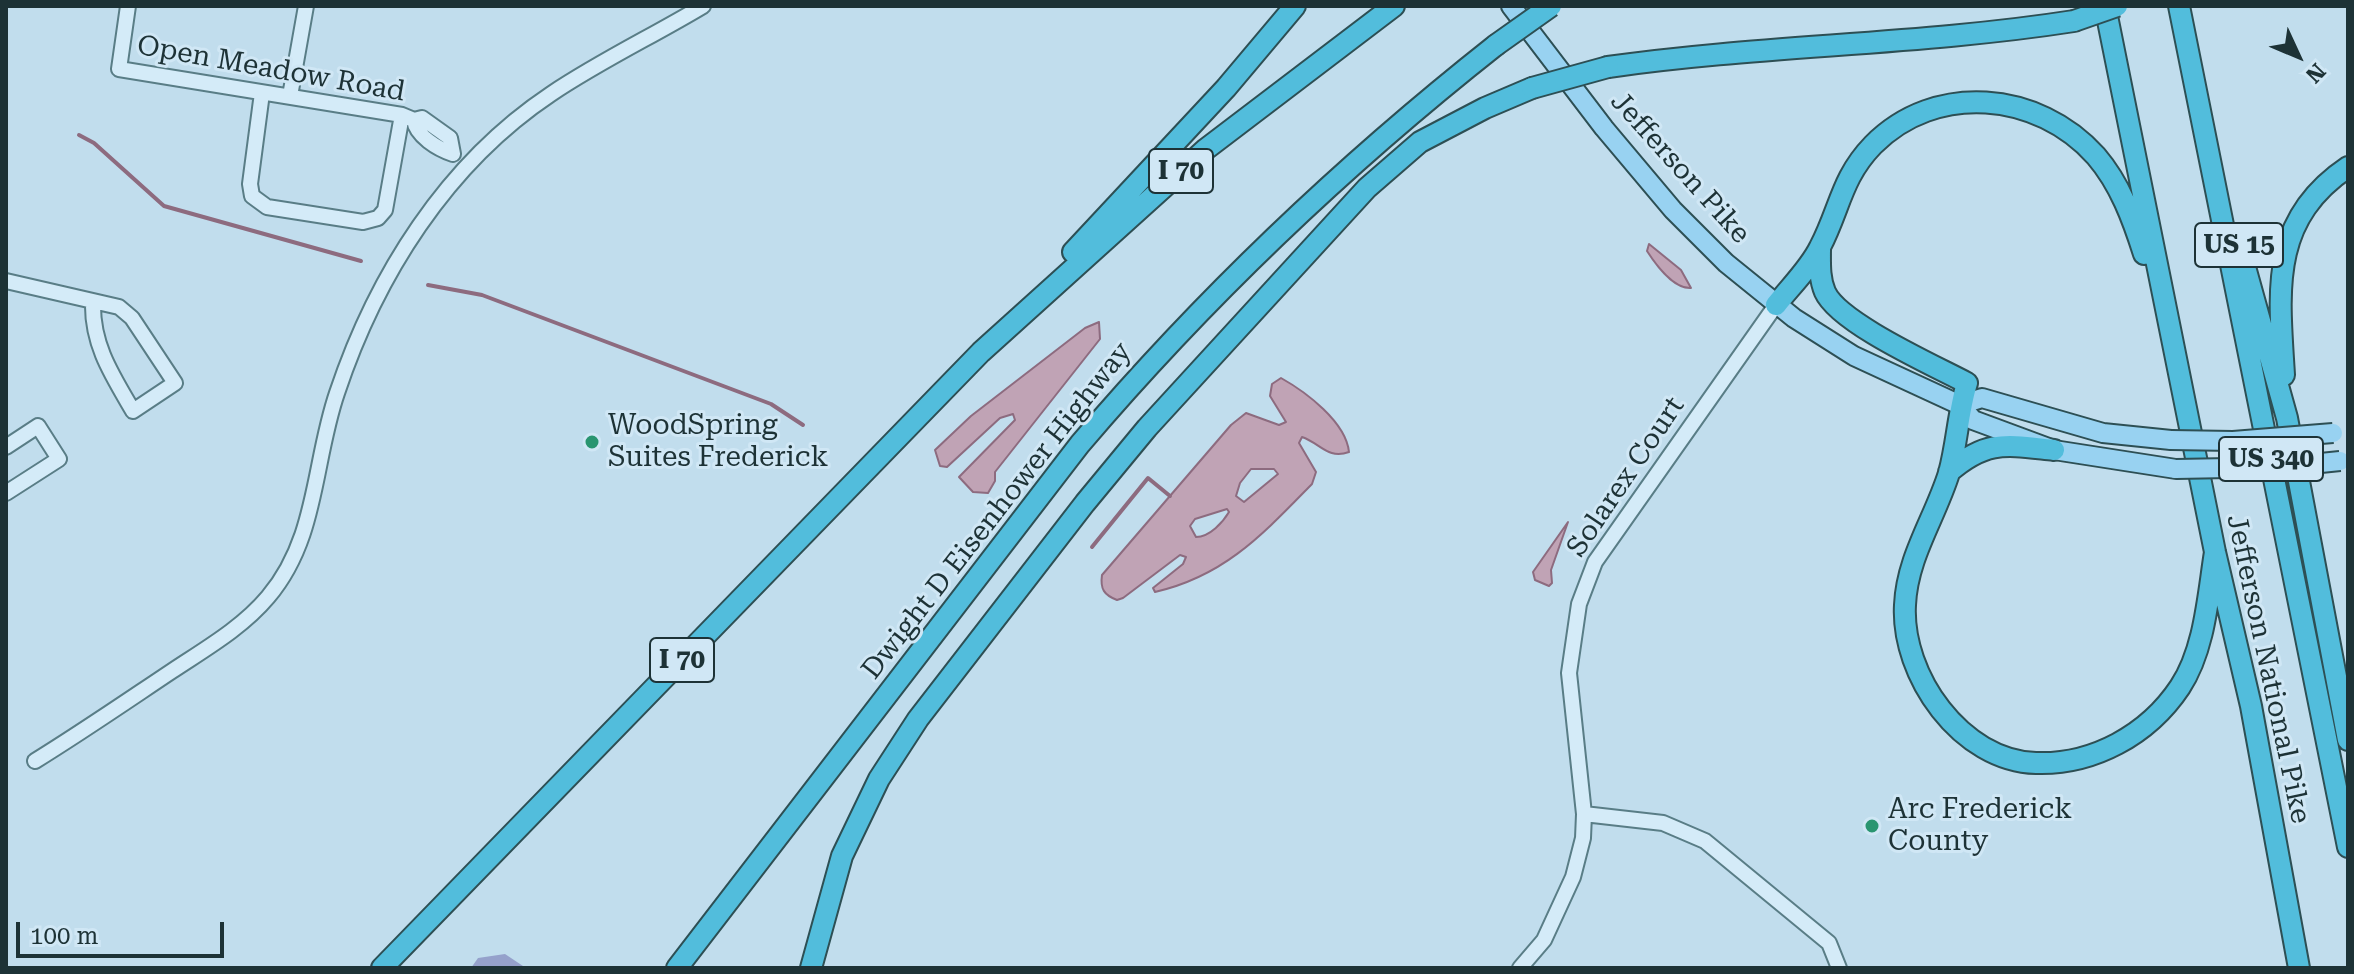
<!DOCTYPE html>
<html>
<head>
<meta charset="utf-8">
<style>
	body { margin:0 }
	#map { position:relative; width:2354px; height:974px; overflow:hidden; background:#c1dded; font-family:"Roboto Serif",serif }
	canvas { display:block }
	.frame { position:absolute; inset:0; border:8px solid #1d3236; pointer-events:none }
	.north { position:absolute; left:2258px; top:16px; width:80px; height:80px; -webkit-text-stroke:6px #d0e7f5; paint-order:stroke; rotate:134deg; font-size:22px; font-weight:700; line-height:32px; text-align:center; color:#1d3236 }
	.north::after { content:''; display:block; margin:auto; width:28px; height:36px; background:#1d3236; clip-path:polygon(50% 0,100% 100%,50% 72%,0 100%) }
	.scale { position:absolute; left:16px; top:922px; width:208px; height:36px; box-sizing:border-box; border:4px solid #1d3236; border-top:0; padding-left:10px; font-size:24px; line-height:28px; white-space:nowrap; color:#1d3236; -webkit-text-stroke:6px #d0e7f5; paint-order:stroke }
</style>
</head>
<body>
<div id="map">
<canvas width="2354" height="974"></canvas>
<div class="frame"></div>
<div class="north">N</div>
<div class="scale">100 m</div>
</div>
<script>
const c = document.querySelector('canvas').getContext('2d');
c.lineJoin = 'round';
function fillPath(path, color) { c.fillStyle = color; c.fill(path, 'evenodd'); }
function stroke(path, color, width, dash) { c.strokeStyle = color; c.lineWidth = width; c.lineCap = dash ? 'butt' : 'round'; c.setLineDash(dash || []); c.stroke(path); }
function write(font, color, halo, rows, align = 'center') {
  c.font = font + ' "Roboto Serif",serif'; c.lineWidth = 6; c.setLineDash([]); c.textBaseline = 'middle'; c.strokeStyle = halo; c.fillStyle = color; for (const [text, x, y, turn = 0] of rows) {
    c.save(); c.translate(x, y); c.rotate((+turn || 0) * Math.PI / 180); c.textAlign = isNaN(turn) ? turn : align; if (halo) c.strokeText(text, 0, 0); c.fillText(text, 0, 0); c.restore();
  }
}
const green = new Path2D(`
	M 505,954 L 526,968 L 471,968 L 478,958 Z`);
const water = new Path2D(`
	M 1649,244 L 1681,270 L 1691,288 C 1674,289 1656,265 1647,251 Z
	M 1099,322 L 1100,339 L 995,472 L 995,481 L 988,493 L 973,492 L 959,477 L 1015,420 L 1013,414 L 1000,418 L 947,467 L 940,466 L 935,450 L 971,416 L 1085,328 Z
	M 1281,378 C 1306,392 1346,422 1349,452 C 1328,460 1320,443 1302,437 L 1299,443 L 1316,472 L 1312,484 C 1263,534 1225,576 1155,592 L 1153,588 L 1183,564 L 1186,557 L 1180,555 L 1123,598 L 1117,600 C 1104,595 1100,589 1102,575 L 1231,425 L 1246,413 L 1279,425 L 1286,422 L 1270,396 L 1272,384 ZM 1251,469 L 1274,469 L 1278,474 L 1244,502 L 1236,496 L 1240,483 ZM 1227,509 L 1229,512 C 1223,522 1210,537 1196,537 L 1190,526 L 1195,519 Z
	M 1568,522 L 1551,570 L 1552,583 L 1549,586 L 1535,580 L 1533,572 Z`);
const stream = new Path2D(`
	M 79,135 L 94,143 L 164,206 L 361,261
	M 428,285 L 482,295 L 771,404 L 803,425
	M 1092,547 L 1148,478 L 1170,496`);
const minor = new Path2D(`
	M 128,6 L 119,69 L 402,115 L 414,120 L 422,118 L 450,138 L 453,154 C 438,149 416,136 414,120
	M 262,93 L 250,184 L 252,196 L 267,207 L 363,222 L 378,218 L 385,210 L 402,115
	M 290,96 L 306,6
	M 6,281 L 119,307 L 132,318 L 175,383 L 133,411 C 112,375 92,345 93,303
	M 6,447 L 38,426 L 59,459 L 6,493
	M 35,761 C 82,732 127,701 172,671 C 205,649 242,628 268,597 C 318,538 313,463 337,393 C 376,276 446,164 551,94 C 600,61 653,36 703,6
	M 1584,814 L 1663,823 L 1705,841 L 1829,943 L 1839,968
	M 1520,968 L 1544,940 L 1573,877 L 1583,838 L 1584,814 L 1569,673 L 1579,604 L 1595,562 L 1776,305`);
const major = new Path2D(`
	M 1511,6 L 1604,128 L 1673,210 L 1726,263 L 1794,318 L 1854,356 L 1960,405 L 1973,420 L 2054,450 L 2176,469
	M 1960,405 L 1982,398 L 2103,433 L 2171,440`);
const highway = new Path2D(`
	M 2105,6 L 2215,552 L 2251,706 L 2299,968
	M 2179,6 L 2348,847
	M 1608,67 C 1762,45 1920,45 2074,21
	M 1820,248 C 1820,263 1819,278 1825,292 C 1839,323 1933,365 1967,383 C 1958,413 1957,444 1949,473 C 1935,518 1907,557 1905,605 C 1901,675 1961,761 2036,763 C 2093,765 2148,735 2180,687 C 2205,649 2208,596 2215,552
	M 2240,249 L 2287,418 L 2348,740
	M 1073,252 L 1226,88 L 1295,6
	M 1776,305 C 1790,287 1810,268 1820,247 C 1840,209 1841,178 1873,145 C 1935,82 2038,91 2096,156 C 2120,184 2133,219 2144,254
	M 2284,375 C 2279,291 2269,220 2348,167
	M 1949,472 C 1987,439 2007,445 2054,450
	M 382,968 L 981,352 L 1206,149 L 1394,6
	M 677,968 L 1080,444 C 1206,296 1344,165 1496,45
	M 811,968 L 842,856 L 879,779 L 918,719 L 1085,503 L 1147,428 L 1367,188 L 1420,142 L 1485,108 L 1532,88`);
const majorBridge = new Path2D(`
	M 2171,440 L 2233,441 L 2333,433
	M 2176,469 L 2282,467 L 2340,461`);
const highwayBridge = new Path2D(`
	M 2074,21 L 2117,6
	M 1496,45 L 1551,6
	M 1532,88 L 1608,67`);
const markers = [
	[592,442,8,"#299570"],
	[1872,826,8,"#299570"]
];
const shields = [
	[1181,171,64],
	[2239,245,88],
	[2271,459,104],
	[682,660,64]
];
const shieldNames = [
	["I 70",1181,171],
	["US 15",2239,245],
	["US 340",2271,459],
	["I 70",682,660]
];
const streetNames = [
	["Open Meadow Road",271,69,10],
	["Jefferson Pike",1680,168,48],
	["Solarex Court",1626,477,-56],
	["Dwight D Eisenhower Highway",997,511,-52],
	["Jefferson National Pike",2268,669,78]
];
const poiNames = [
	["WoodSpring",608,426],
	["Suites Frederick",608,458],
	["Arc Frederick",1888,810],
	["County",1888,842]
];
fillPath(green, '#95a1cb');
fillPath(water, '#c0a3b5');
stroke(water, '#8d6b7f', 2);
stroke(stream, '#8d6b7f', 4);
stroke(minor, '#597d86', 18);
stroke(major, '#2d4f54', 22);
stroke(highway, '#2d4f54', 24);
stroke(minor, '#d4ebf8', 14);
stroke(major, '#98d2f1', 18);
stroke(highway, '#52bddc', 20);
stroke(majorBridge, '#2d4f54', 22, []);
stroke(highwayBridge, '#2d4f54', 24, []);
stroke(majorBridge, '#98d2f1', 18);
stroke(highwayBridge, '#52bddc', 20);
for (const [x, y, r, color] of markers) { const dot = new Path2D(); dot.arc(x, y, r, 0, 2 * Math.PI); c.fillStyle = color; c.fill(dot); stroke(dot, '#d0e7f5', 3); }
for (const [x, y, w] of shields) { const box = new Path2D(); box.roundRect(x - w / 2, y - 22, w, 44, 6); c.fillStyle = '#d0e7f5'; c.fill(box); stroke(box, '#1d3236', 2); }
write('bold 26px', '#1d3236', null, shieldNames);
write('28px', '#1d3236', '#d0e7f5', streetNames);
write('28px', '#1d3236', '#d0e7f5', poiNames, 'left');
</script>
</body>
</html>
